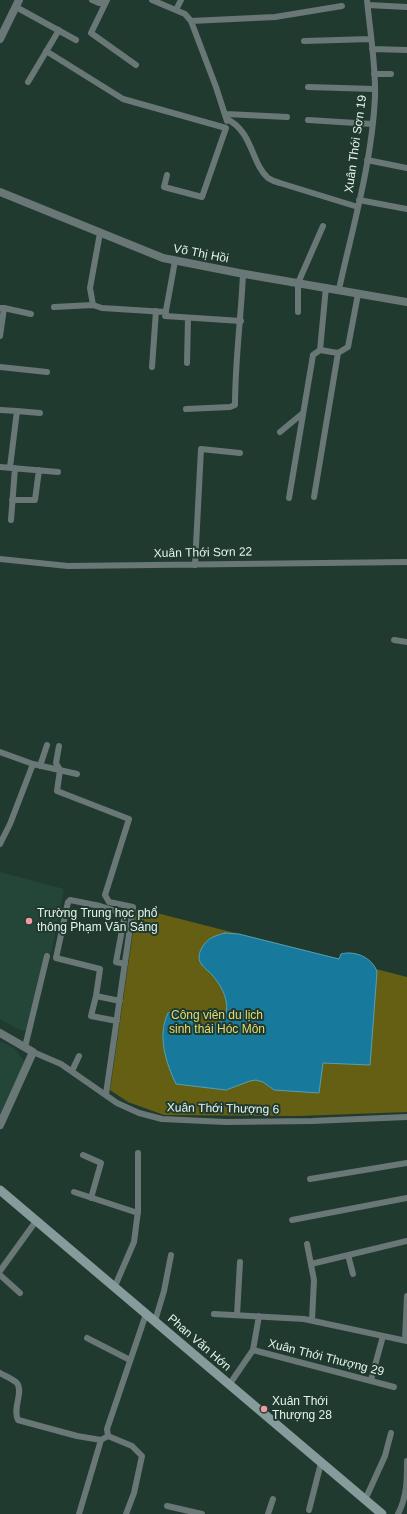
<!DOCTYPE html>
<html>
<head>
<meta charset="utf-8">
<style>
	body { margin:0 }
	canvas { display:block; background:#213a2f }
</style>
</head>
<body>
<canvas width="407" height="1514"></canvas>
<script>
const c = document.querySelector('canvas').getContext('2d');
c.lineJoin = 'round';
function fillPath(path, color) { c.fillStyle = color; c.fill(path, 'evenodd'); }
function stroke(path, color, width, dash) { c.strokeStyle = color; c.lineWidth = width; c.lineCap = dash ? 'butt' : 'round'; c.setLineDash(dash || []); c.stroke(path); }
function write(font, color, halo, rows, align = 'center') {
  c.font = font + ' Helvetica,sans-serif'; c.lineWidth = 4; c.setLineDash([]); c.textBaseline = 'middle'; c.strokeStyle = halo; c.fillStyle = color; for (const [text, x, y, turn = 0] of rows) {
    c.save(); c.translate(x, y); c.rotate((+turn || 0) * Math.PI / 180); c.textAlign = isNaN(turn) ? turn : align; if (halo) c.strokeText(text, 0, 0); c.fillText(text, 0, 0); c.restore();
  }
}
const built = new Path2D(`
	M 0,872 L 64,889 L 51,953 L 46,953 L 29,1029 L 22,1031 L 0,1019 Z
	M 0,1041 L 15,1049 L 24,1061 L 22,1072 L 0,1117 Z`);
const green = new Path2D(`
	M 136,911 L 149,911 L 407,977 L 407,1112 L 298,1116 L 164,1115 L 128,1102 L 110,1090 Z`);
const water = new Path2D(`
	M 225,933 L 239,934 L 339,959 L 341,954 C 355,950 373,958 377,972 L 370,1065 L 323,1063 L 319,1093 L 274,1090 L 263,1082 L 256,1080 L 250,1081 L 226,1090 L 176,1084 C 166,1063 157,1036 168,1013 L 174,1011 C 189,1022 207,1033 224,1019 C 231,1004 223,988 213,976 C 210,972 205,969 202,965 C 194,956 204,941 213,937 C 217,935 222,934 225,933 Z`);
const minor = new Path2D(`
	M 92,0 L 99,3 L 105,2
	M 107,0 L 91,33 L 136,65
	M 152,0 L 185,14 L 191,21 L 216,87 L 227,121
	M 368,5 L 407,7
	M 16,7 L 76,40
	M 176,10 L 181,0
	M 191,21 L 275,17 L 342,6
	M 304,41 L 371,39
	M 372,49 L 407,50
	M 46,51 L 123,99 L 226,128 L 202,197 L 164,187 L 167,175
	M 374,74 L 391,74
	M 28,82 L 59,30
	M 308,87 L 374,89
	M 226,114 L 287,117
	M 227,119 C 253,132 251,163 268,178 C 271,180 276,182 280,183 L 358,207
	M 308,120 L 372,124
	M 367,160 L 407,168
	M 359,200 L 407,209
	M 175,261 L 165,316 L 241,321
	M 339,289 C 353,226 372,162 375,97 C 376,65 370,32 367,0
	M 93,305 L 102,308 L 166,312
	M 54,307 L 93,305 L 90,288 L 100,233
	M 0,308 L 4,308 L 0,336
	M 4,308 L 31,314
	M 298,312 L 298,283 L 323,226
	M 338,353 L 348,347 L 358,294
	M 187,363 L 188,318
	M 0,367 L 47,372
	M 152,367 L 156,311
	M 186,409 L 230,407 L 235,405 C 235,361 241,318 243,274
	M 0,410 L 17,411 L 10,467
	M 17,411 L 40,413
	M 280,432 L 303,413
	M 0,467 L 58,472
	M 314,497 L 338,353 L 320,350
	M 289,498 L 313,355 L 320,350 L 326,287
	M 12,500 L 35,500 L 39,470
	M 11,520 L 15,468
	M 0,559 L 68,566 L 407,562
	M 195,565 L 201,449 L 240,453
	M 394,640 L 407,642
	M 59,746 L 56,763 L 60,770 L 57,791 L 129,819 L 105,895 L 109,902 L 133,907 L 106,1094
	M 0,752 L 33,764 L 10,824 L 0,844
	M 33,764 L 77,774
	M 40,766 L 47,745
	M 96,996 L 91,1016 L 117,1021
	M 120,1001 L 96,996 L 100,969 L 56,958 L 68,902 L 70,900 L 100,906 L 125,914 L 116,962 L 125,964
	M 25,1047 L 47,956
	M 33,1052 L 61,1064 L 117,1103 L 139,1113 L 162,1119 L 226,1122 L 312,1121 L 407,1117
	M 72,1071 L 79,1056
	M 83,1155 L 101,1163 L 91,1198
	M 310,1179 L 407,1163
	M 74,1192 L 138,1213
	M 292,1220 L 407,1198
	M 307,1244 L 314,1280 L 312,1320
	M 348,1255 L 353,1274
	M 311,1264 L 407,1241
	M 0,1271 L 36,1221
	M 0,1275 L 20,1293
	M 115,1286 L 134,1242 L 138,1211 L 138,1153
	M 214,1314 L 304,1319 L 407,1341
	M 237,1315 L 240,1262
	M 155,1321 L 164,1291 L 171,1255
	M 87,1338 L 130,1360
	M 405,1340 L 407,1296
	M 253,1350 L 394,1387
	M 0,1373 C 5,1376 13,1379 17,1383 C 24,1392 12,1408 18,1420 L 77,1436 L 101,1440 L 108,1436
	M 371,1380 L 383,1336
	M 229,1385 L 253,1350 L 259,1316
	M 365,1500 L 385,1456 L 391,1433
	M 167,1506 L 202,1514
	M 309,1510 L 321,1463
	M 79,1514 L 101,1440
	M 126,1514 L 134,1493 L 142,1456 L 132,1446 L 108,1436 L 107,1429 L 146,1314
	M 268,1514 L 273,1499
	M 398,1514 C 407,1497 407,1480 407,1461`);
const tertiary = new Path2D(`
	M 0,39 L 19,0
	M 0,192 L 163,258 L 239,273 L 407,302
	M 0,1033 L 33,1052 L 0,1125`);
const secondary = new Path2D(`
	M 0,1190 L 382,1514`);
const markers = [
	[29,921,4,"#f49aa5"],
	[264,1409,4,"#f49aa5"]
];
const streetNames = [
	["Xuân Thới Sơn 19",356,144,-82],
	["Võ Thị Hồi",201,254,11],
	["Xuân Thới Sơn 22",203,553,-1],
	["Xuân Thới Thượng 6",223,1109,1],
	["Phan Văn Hớn",199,1343,41],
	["Xuân Thới Thượng 29",326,1358,14]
];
const poiNames = [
	["Trường Trung học phổ",37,914],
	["thông Phạm Văn Sáng",37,928],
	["Xuân Thới",272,1402],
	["Thượng 28",272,1416]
];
const parkNames = [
	["Công viên du lịch",217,1016],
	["sinh thái Hóc Môn",217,1030]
];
fillPath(built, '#244638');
fillPath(green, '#655f14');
fillPath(water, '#177a9c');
stroke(water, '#559fb4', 1);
stroke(minor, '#697777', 6);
stroke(tertiary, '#697777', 8);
stroke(secondary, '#869c9c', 9);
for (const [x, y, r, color] of markers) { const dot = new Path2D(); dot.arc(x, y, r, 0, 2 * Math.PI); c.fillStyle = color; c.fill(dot); stroke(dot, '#213a2f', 1.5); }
write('12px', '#e5f4ed', '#213a2f', streetNames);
write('12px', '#e5f4ed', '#213a2f', poiNames, 'left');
write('12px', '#e3da6f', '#213a2f', parkNames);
</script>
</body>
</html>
